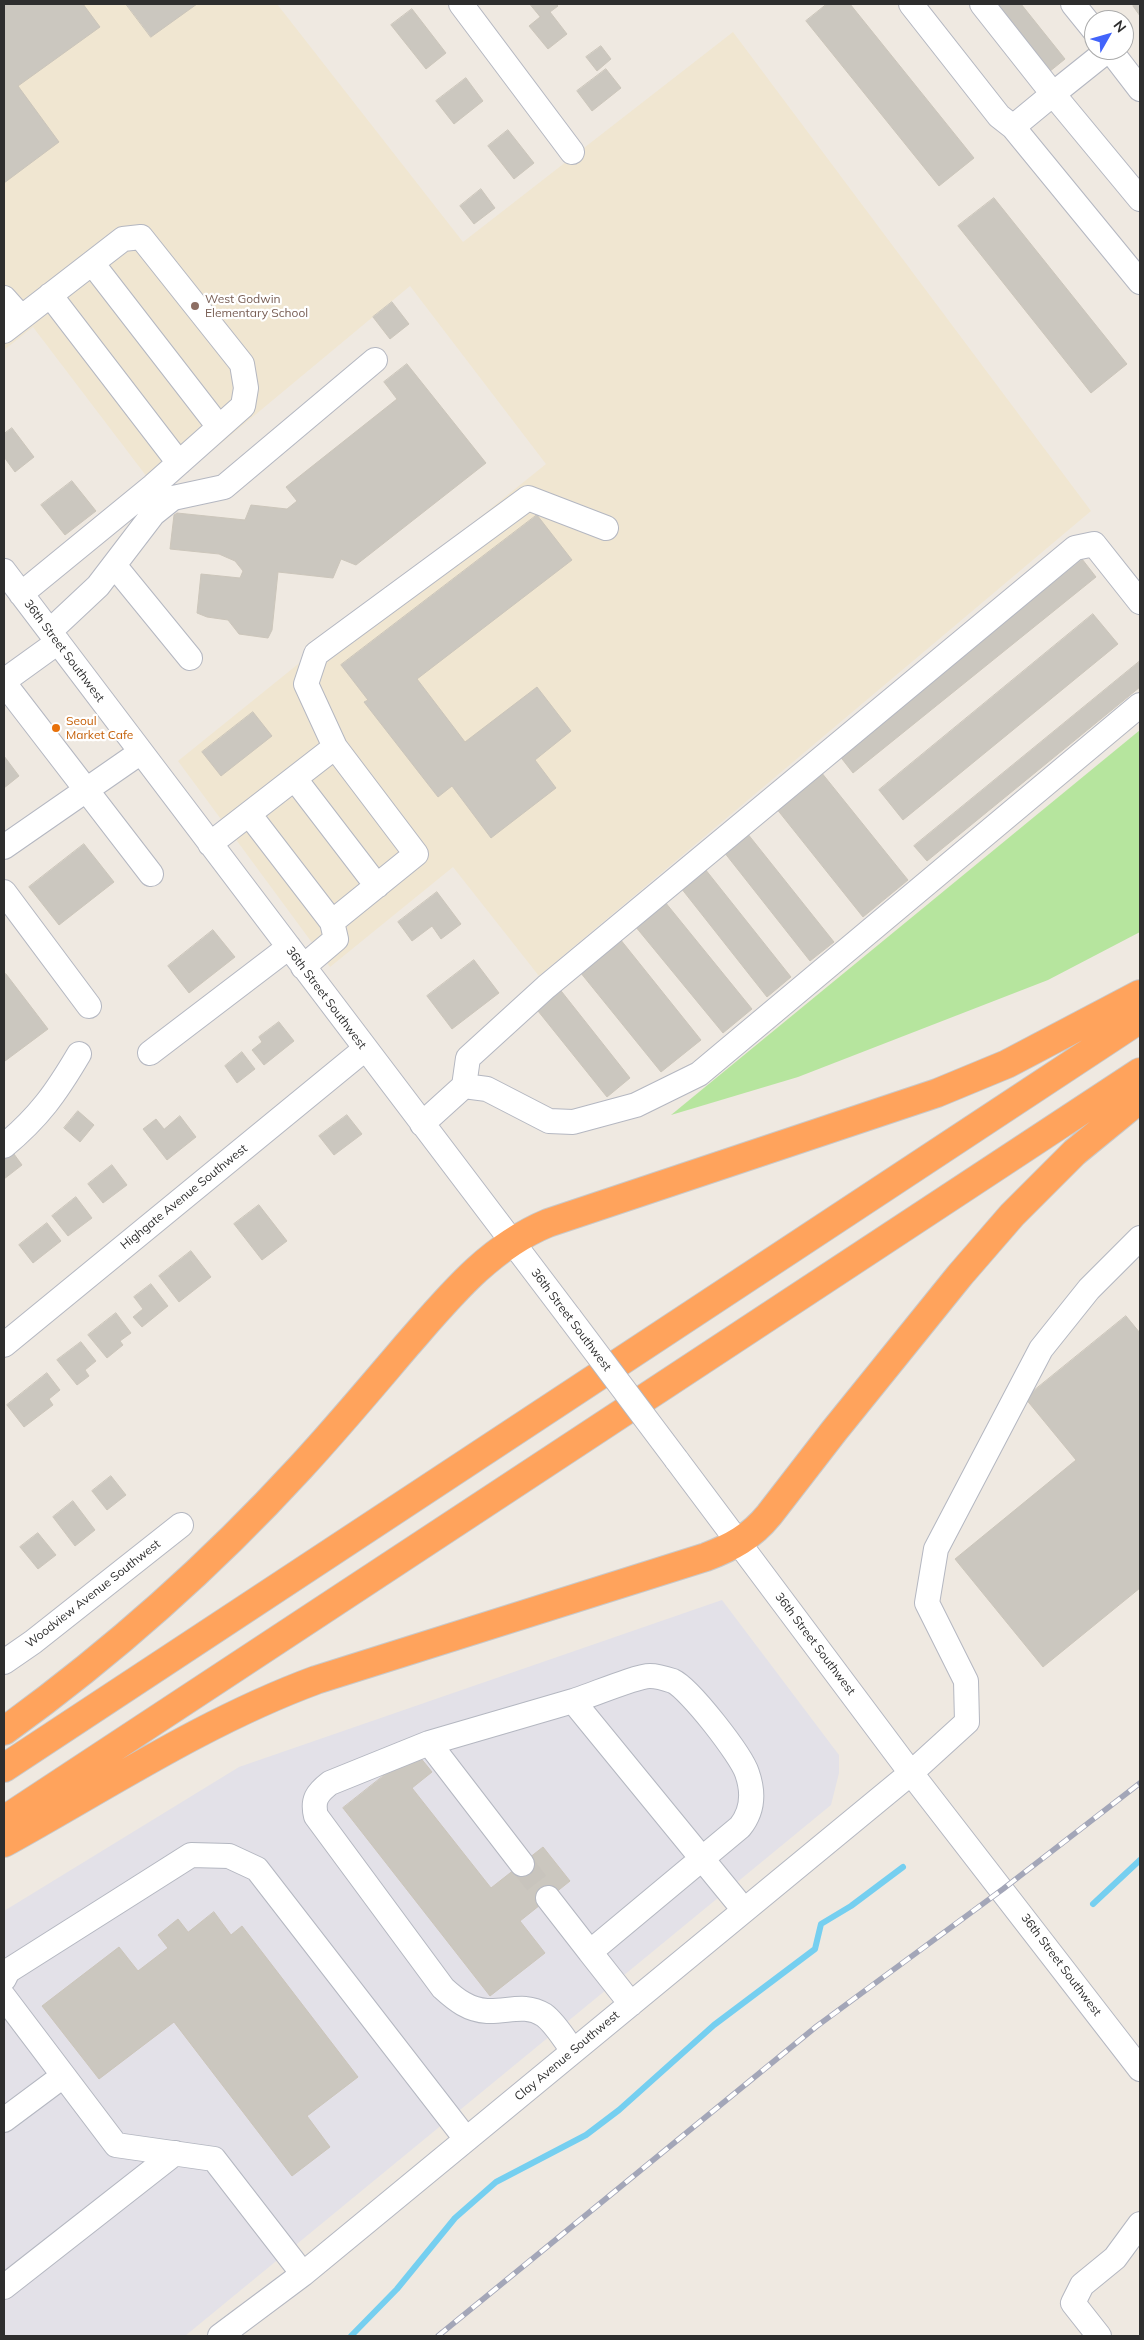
<!DOCTYPE html>
<html>
<head>
<meta charset="utf-8">
<style>
	body { margin:0 }
	#map { position:relative; width:1144px; height:2340px; overflow:hidden; background:#efe9e1; font-family:Mulish,sans-serif }
	canvas { display:block }
	.frame { position:absolute; inset:0; border:5px solid #2e2e2e; pointer-events:none }
	.north { position:absolute; left:1084px; top:10px; width:50px; height:50px; box-sizing:border-box; background:#fff; border:1px solid #ababab; border-radius:50%; rotate:52deg; font-size:14px; font-weight:700; line-height:20px; text-align:center; color:#2e2e2e }
	.north::after { content:''; display:block; margin:auto; width:18px; height:22px; background:#4264fb; clip-path:polygon(50% 0,100% 100%,50% 72%,0 100%) }
</style>
</head>
<body>
<div id="map">
<canvas width="1144" height="2340"></canvas>
<div class="frame"></div>
<div class="north">N</div>
</div>
<script>
const c = document.querySelector('canvas').getContext('2d');
c.lineJoin = 'round';
function fillPath(path, color) { c.fillStyle = color; c.fill(path, 'evenodd'); }
function stroke(path, color, width, dash) { c.strokeStyle = color; c.lineWidth = width; c.lineCap = dash ? 'butt' : 'round'; c.setLineDash(dash || []); c.stroke(path); }
function write(font, color, halo, rows, align = 'center') {
  c.font = font + ' Mulish,sans-serif'; c.lineWidth = 4.5; c.setLineDash([]); c.textBaseline = 'middle'; c.strokeStyle = halo; c.fillStyle = color; for (const [text, x, y, turn = 0] of rows) {
    c.save(); c.translate(x, y); c.rotate((+turn || 0) * Math.PI / 180); c.textAlign = isNaN(turn) ? turn : align; if (halo) c.strokeText(text, 0, 0); c.fillText(text, 0, 0); c.restore();
  }
}
const industrial = new Path2D(`
	M 722,1600 L 839,1755 L 839,1773 L 831,1805 L 185,2336 L 4,2336 L 4,1911 L 239,1767 Z`);
const education = new Path2D(`
	M 4,4 L 277,4 L 463,242 L 733,32 L 1091,511 L 539,976 L 453,867 L 330,967 L 178,761 L 546,464 L 410,286 L 47,588 L 33,568 L 147,477 L 33,327 L 4,350 Z`);
const green = new Path2D(`
	M 1140,730 L 1140,932 L 1048,980 L 798,1077 L 671,1115 Z`);
const stream = new Path2D(`
	M 1093,1904 L 1140,1860
	M 351,2336 L 397,2289 L 455,2218 L 496,2182 L 586,2135 L 619,2110 L 714,2025 L 815,1949 L 821,1924 L 851,1906 L 903,1867`);
const building = new Path2D(`
	M 4,4 L 83,4 L 100,27 L 18,86 L 59,142 L 4,183 Z
	M 126,4 L 197,4 L 151,37 Z
	M 530,4 L 556,4 L 558,6 L 550,12 L 567,34 L 548,49 L 529,26 L 540,17 Z
	M 827,4 L 850,4 L 974,158 L 939,186 L 806,21 Z
	M 995,4 L 1021,4 L 1065,59 L 1049,72 Z
	M 1136,4 L 1140,4 L 1140,16 L 1133,6 Z
	M 412,9 L 446,53 L 426,69 L 391,25 Z
	M 601,46 L 611,59 L 597,71 L 586,57 Z
	M 606,69 L 621,88 L 592,111 L 577,91 Z
	M 466,78 L 483,101 L 454,124 L 436,101 Z
	M 508,130 L 534,163 L 514,179 L 488,146 Z
	M 481,189 L 495,208 L 474,224 L 460,206 Z
	M 994,198 L 1127,364 L 1091,393 L 958,226 Z
	M 392,302 L 409,324 L 390,339 L 373,317 Z
	M 407,364 L 486,463 L 356,565 L 341,559 L 333,578 L 278,572 L 272,630 L 268,638 L 239,634 L 228,620 L 207,617 L 197,613 L 201,574 L 240,578 L 243,571 L 235,561 L 219,554 L 170,549 L 174,515 L 177,513 L 245,520 L 251,505 L 287,509 L 297,501 L 286,487 L 397,399 L 384,382 Z
	M 12,428 L 34,457 L 15,472 L 4,457 L 4,434 Z
	M 72,481 L 96,511 L 65,535 L 41,505 Z
	M 537,515 L 572,560 L 417,679 L 465,742 L 537,687 L 571,731 L 535,760 L 556,788 L 491,838 L 452,786 L 438,797 L 364,702 L 368,700 L 341,665 Z
	M 1082,559 L 1096,577 L 853,773 L 839,755 Z
	M 1093,614 L 1118,644 L 903,820 L 879,790 Z
	M 1140,661 L 1140,687 L 927,861 L 914,846 Z
	M 253,712 L 272,736 L 221,776 L 202,752 Z
	M 4,756 L 19,776 L 4,788 Z
	M 821,772 L 908,880 L 863,917 L 776,808 Z
	M 747,833 L 834,942 L 810,961 L 724,852 Z
	M 84,844 L 114,882 L 59,925 L 29,887 Z
	M 705,869 L 791,977 L 767,997 L 681,888 Z
	M 437,892 L 461,924 L 441,939 L 432,926 L 412,941 L 398,922 Z
	M 665,902 L 752,1009 L 723,1033 L 635,926 Z
	M 213,930 L 235,957 L 189,993 L 168,966 Z
	M 620,939 L 701,1040 L 661,1072 L 580,972 Z
	M 474,960 L 499,993 L 452,1029 L 427,996 Z
	M 6,974 L 48,1029 L 5,1061 L 4,975 Z
	M 558,987 L 630,1078 L 607,1097 L 534,1006 Z
	M 279,1022 L 294,1041 L 264,1065 L 252,1050 L 262,1042 L 259,1037 Z
	M 242,1052 L 255,1069 L 237,1083 L 225,1066 Z
	M 78,1111 L 94,1125 L 80,1142 L 64,1128 Z
	M 347,1115 L 362,1134 L 334,1155 L 319,1136 Z
	M 180,1116 L 196,1137 L 167,1160 L 143,1129 L 156,1119 L 164,1129 Z
	M 11,1150 L 22,1165 L 4,1179 L 4,1156 Z
	M 112,1165 L 127,1185 L 103,1203 L 88,1184 Z
	M 76,1197 L 92,1218 L 68,1236 L 52,1216 Z
	M 259,1205 L 287,1241 L 262,1260 L 234,1224 Z
	M 47,1223 L 61,1241 L 33,1263 L 19,1245 Z
	M 191,1251 L 211,1277 L 179,1302 L 159,1276 Z
	M 151,1284 L 168,1306 L 142,1327 L 133,1317 L 143,1309 L 134,1297 Z
	M 116,1313 L 131,1333 L 120,1341 L 123,1345 L 107,1358 L 88,1335 Z
	M 1126,1316 L 1140,1333 L 1140,1588 L 1043,1667 L 955,1559 L 1076,1460 L 1025,1398 Z
	M 81,1342 L 96,1361 L 85,1370 L 89,1376 L 77,1385 L 57,1360 Z
	M 47,1373 L 60,1390 L 49,1399 L 53,1405 L 24,1427 L 7,1405 Z
	M 111,1476 L 126,1495 L 107,1510 L 92,1491 Z
	M 73,1501 L 95,1530 L 75,1546 L 53,1517 Z
	M 38,1533 L 56,1555 L 38,1569 L 20,1547 Z
	M 415,1751 L 432,1772 L 412,1788 L 491,1888 L 543,1847 L 570,1881 L 520,1921 L 545,1953 L 490,1996 L 343,1808 Z
	M 214,1912 L 231,1935 L 242,1926 L 358,2077 L 307,2116 L 330,2147 L 292,2176 L 174,2022 L 99,2079 L 42,2006 L 119,1947 L 138,1971 L 168,1948 L 158,1935 L 178,1919 L 188,1932 Z`);
const minorTunnel = new Path2D(`
	M 522,1864 L 548,1898`);
const minor = new Path2D(`
	M 461,4 L 572,152
	M 911,4 L 999,116 L 1013,127
	M 982,4 L 1053,94 L 1108,50
	M 1073,4 L 1094,30
	M 1110,50 L 1140,89
	M 1140,199 L 1053,94 L 1013,127 L 1140,282
	M 92,263 L 219,427
	M 50,295 L 179,463
	M 4,298 L 21,317
	M 4,331 L 123,239 L 141,237 L 242,364 L 246,388 L 243,406 L 153,486 L 21,594
	M 114,565 L 190,658
	M 4,571 L 570,1318
	M 50,631 L 98,586 L 153,514 L 173,498 L 224,487 L 375,360
	M 4,681 L 58,642
	M 4,683 L 151,874
	M 295,779 L 377,886
	M 249,814 L 332,922 L 336,939 L 303,967
	M 210,844 L 335,747
	M 4,847 L 141,752
	M 4,892 L 89,1006
	M 332,922 L 416,854 L 335,747 L 306,684 L 316,654 L 528,498 L 606,528
	M 150,1053 L 289,947
	M 464,1086 L 487,1089 L 549,1121 L 573,1122 L 636,1105 L 699,1074 L 1140,705
	M 422,1124 L 464,1086 L 468,1058 L 546,987 L 1075,548 L 1094,544 L 1140,602
	M 4,1146 C 39,1117 56,1093 79,1054
	M 4,1345 L 365,1049
	M 676,1459 L 911,1773 L 1140,2069
	M 4,1662 L 33,1642 L 181,1525
	M 573,1701 C 590,1696 636,1676 650,1676 C 656,1676 667,1679 673,1681 C 690,1689 741,1755 747,1773 C 754,1793 753,1811 740,1827 L 590,1952 L 631,2004
	M 429,1743 L 522,1864
	M 548,1898 L 590,1952
	M 4,1979 L 8,1971 L 191,1855 L 229,1856 L 257,1869 L 466,2139
	M 4,1997 L 116,2145 L 214,2159 L 303,2274
	M 573,2051 C 565,2040 555,2023 544,2015 C 525,2003 508,2012 487,2011 C 469,2010 456,2000 443,1988 L 316,1816 C 312,1800 317,1793 330,1783 L 429,1743 L 573,1701 L 744,1910
	M 4,2120 L 63,2076
	M 4,2287 L 175,2153
	M 220,2336 L 303,2274 L 911,1773 L 967,1722 L 966,1681 L 927,1603 L 936,1549 L 1041,1349 L 1089,1289 L 1140,1238
	M 1099,2336 L 1073,2303 L 1082,2285 L 1115,2258 L 1140,2224`);
const highway = new Path2D(`
	M 4,1731 C 112,1653 210,1566 300,1468 C 337,1428 372,1386 407,1345 C 449,1297 488,1248 548,1223 L 937,1093 L 1007,1064 L 1140,994
	M 4,1768 L 1140,1019
	M 4,1820 L 1140,1072
	M 4,1843 C 107,1786 205,1721 316,1680 L 706,1557 C 732,1547 751,1537 769,1515 L 834,1431 L 960,1275 L 1012,1215 L 1075,1152 L 1140,1099`);
const rail = new Path2D(`
	M 438,2336 L 817,2026 L 1003,1889 L 1140,1783`);
const minorBridge = new Path2D(`
	M 570,1318 L 676,1459`);
const markers = [
	[195,306,5,"#8d6e63"],
	[56,728,5,"#e8710a"]
];
const educationNames = [
	["West Godwin",205,299],
	["Elementary School",205,313]
];
const streetNames = [
	["36th Street Southwest",64,651,53],
	["36th Street Southwest",326,998,53],
	["Highgate Avenue Southwest",184,1197,-39],
	["36th Street Southwest",571,1320,53],
	["Woodview Avenue Southwest",93,1594,-38],
	["36th Street Southwest",815,1644,53],
	["36th Street Southwest",1061,1965,53],
	["Clay Avenue Southwest",567,2056,-40]
];
const foodNames = [
	["Seoul",66,721],
	["Market Cafe",66,735]
];
fillPath(industrial, '#e3e1e8');
fillPath(education, '#f0e6d1');
fillPath(green, '#b6e59e');
stroke(stream, '#75cff0', 6);
fillPath(building, '#cbc7bf');
stroke(building, '#cbc5ba', 1);
stroke(minorTunnel, '#c8c4bd', 24, [24, 12]);
stroke(minor, '#b4b7c1', 26);
stroke(highway, '#c9c9c9', 30);
stroke(minor, '#fff', 24);
stroke(highway, '#ffa35c', 28);
stroke(rail, '#a3a6b8', 5.5);
stroke(rail, '#fff', 4, [11]);
stroke(minorBridge, '#b4b7c1', 26, []);
stroke(minorBridge, '#fff', 24);
for (const [x, y, r, color] of markers) { const dot = new Path2D(); dot.arc(x, y, r, 0, 2 * Math.PI); c.fillStyle = color; c.fill(dot); stroke(dot, '#fff', 2); }
write('12px', '#785e54', '#fff', educationNames, 'left');
write('12px', '#2e2e2e', '#fff', streetNames);
write('12px', '#c56008', '#fff', foodNames, 'left');
</script>
</body>
</html>
